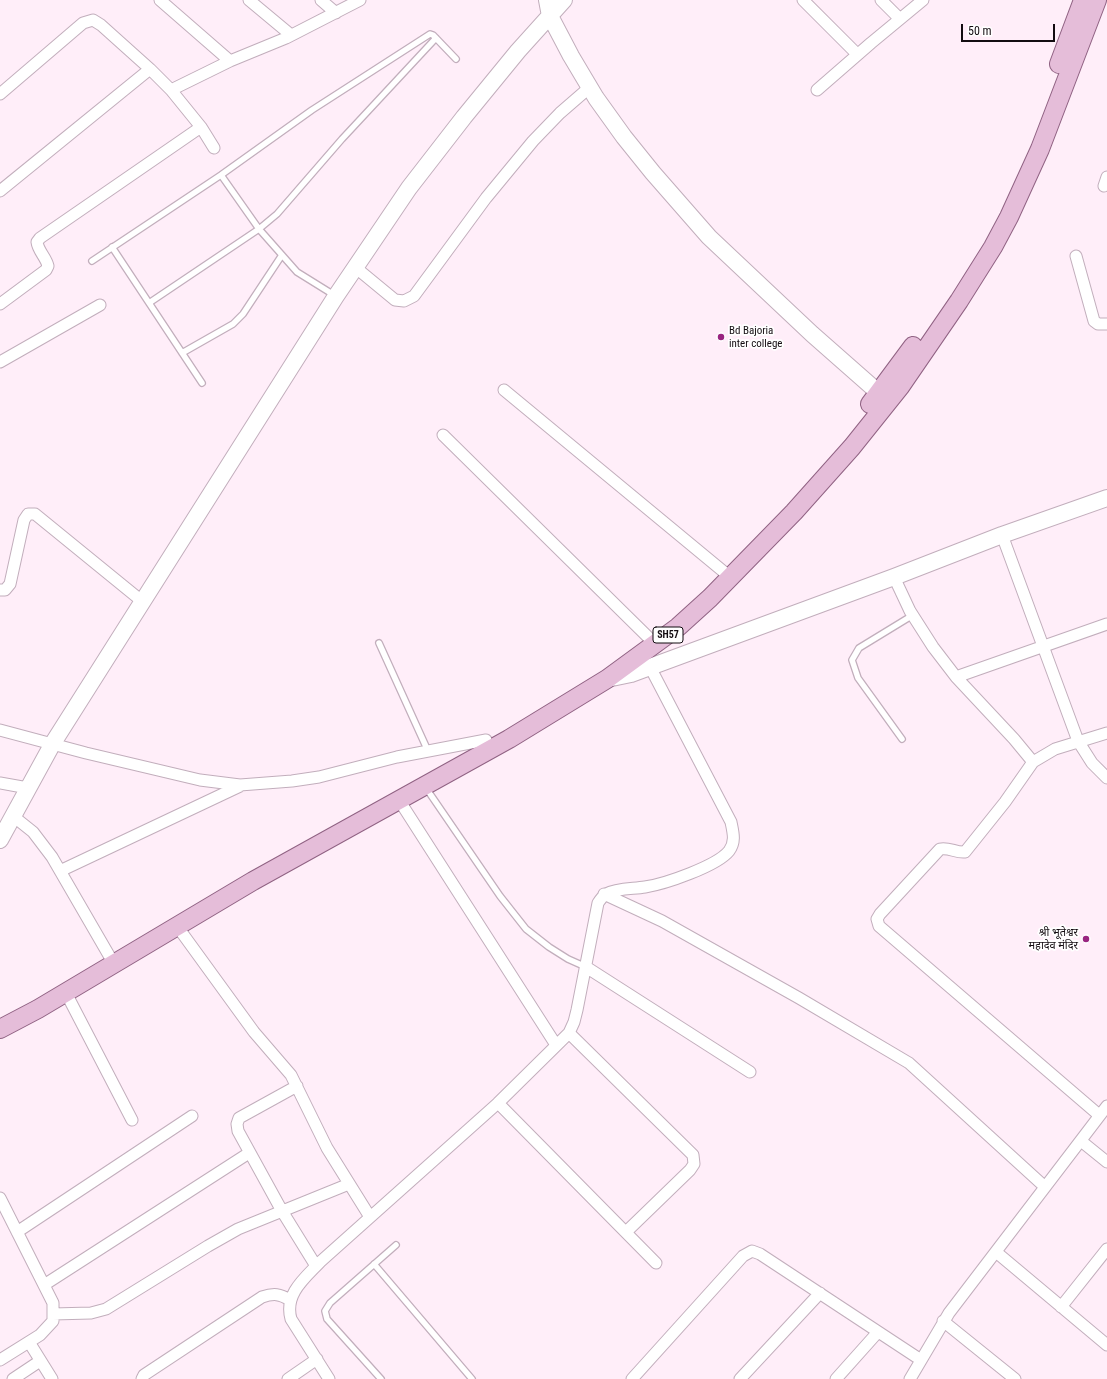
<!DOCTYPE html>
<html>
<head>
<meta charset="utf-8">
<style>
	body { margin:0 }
	#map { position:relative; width:1107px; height:1379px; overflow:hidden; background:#ffeef9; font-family:"Roboto Condensed",sans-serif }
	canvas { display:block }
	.scale { position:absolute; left:961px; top:24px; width:94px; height:18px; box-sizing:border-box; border:2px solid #130c11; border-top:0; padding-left:5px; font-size:12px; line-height:14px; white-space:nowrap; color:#130c11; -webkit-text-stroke:3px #fff; paint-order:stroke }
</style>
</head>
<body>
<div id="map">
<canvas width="1107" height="1379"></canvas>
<div class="scale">50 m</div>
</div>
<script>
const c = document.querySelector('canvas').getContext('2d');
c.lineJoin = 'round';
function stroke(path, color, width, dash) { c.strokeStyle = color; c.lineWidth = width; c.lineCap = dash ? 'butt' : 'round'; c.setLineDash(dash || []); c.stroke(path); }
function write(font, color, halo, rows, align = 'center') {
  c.font = font + ' "Roboto Condensed","Noto Sans Devanagari",sans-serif'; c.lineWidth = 3.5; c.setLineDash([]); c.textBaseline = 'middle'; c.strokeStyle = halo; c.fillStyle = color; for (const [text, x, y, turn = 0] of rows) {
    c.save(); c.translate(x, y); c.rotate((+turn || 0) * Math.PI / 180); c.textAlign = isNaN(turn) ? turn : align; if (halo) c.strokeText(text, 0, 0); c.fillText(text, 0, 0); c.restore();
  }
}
const lane = new Path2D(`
	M 221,175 L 259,229 L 297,272 L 334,295
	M 112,247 L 202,383
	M 92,261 L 221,175 L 312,110 L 430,34 L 433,35 L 456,59
	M 149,303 L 259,229 L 277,214 L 342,139 L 436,38
	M 182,353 L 233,324 L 243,314 L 282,255
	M 379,643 L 428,751
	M 902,739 L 858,678 L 852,660 L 859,648 L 913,615
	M 426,788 L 500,896 L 526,929 L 549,947 L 568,959 L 586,967
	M 374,1264 L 472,1379
	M 381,1379 L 327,1319 L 325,1311 L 330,1303 L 396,1245`);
const street = new Path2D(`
	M 160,0 L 230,61 L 286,38 L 360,0
	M 249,0 L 291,35
	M 321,0 L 336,13
	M 803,0 L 857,54
	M 881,0 L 900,19
	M 150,69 L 171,90 L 230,61
	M 171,90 L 201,127 L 214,148
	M 817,90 L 871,43 L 923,0
	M 0,94 L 83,23 L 93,20 L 101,25 L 150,69 L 0,191
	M 1104,186 L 1107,177
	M 1076,256 L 1094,321 L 1098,324 L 1107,324
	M 355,267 L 395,300 L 404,301 L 414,296 L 486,198 L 533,141 L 560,113 L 590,87
	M 0,304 L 46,270 L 48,266 C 46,257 38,251 37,242 L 40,238 L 201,127
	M 0,362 L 100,305
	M 504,390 L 724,572
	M 443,435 L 649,638
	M 1002,535 L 1078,741 L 1092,763 L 1107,778
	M 894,577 L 910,611 L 933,647 L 956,677 L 1014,739 L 1033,762
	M 0,590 L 5,590 L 10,584 L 24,520 L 28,514 L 35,514 L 143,602
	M 956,677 L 1107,624
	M 0,730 L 86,753 L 200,780 L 240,785 L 292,781 L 319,777 L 397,757 L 486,740
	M 0,783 L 28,788
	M 399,800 L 556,1045
	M 13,816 L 33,832 L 52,857 L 114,964
	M 60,871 L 240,786
	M 604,894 L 662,921 L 799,998 L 909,1063 L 1045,1187
	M 177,926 L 254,1032 L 291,1075 L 327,1148 L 370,1217
	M 586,967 L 750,1072
	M 66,993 L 132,1120
	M 569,1033 L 693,1155 L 694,1164 L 690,1170 L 626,1232
	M 297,1086 L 239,1118 L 237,1124 L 238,1131 L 282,1211 L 316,1266
	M 498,1103 L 656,1263
	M 1099,1115 L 879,926 L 877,919 L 880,914 L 940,849 C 949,847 956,853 965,852 L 1005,802 L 1033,762 L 1055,749 L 1107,733
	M 1081,1141 L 1107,1162
	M 0,1198 L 53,1303 L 53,1321 L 40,1335 L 0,1360
	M 17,1232 L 192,1116
	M 996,1252 L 1107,1345
	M 44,1285 L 249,1153
	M 1061,1307 L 1107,1249
	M 53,1314 L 91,1313 L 106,1309 L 208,1246 L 238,1229 L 349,1184
	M 943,1321 L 1015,1379
	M 29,1342 L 52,1379
	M 13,1379 L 40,1361
	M 142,1379 L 144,1375 L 262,1297 C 274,1293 280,1294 290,1300
	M 288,1379 L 317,1359
	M 329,1379 L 291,1319 C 284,1294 305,1278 320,1262 L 498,1103 L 569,1033 L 574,1022 L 577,1010 L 598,903 C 600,900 603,896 606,894 C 617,888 633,889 645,887 C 665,884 717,866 729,851 C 736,842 733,832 731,822 L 650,667
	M 632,1379 L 743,1256 L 752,1251 L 760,1254 L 921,1360
	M 740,1379 L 820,1293
	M 836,1379 L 878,1332
	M 910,1379 L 949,1313 L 1107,1106`);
const secondary = new Path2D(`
	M 547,0 L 550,16 L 571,56 L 596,98 L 624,137 L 653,173 L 709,237 L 812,334 L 879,393
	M 607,679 L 631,674 L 894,577 L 1002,535 L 1107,498
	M 0,840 L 53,743 L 336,296 L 409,188 L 464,117 L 518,51 L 564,0`);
const primary = new Path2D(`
	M 1059,64 L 1083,0
	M 870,404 L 913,346
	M 0,1029 L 38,1009 L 253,881 L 509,739 L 607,679 L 678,627 L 710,598 L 794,512 L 852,447 L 900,387 L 959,301 L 993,247 L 1009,217 L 1040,149 L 1097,0`);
const markers = [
	[721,337,4,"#992480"],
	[1086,939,4,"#992480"]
];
const shields = [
	[668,635,30]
];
const shieldNames = [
	["SH57",668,635]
];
const poiNames = [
	["Bd Bajoria",729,331],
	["inter college",729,344],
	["श्री भूतेश्वर",1078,933,"right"],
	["महादेव मंदिर",1078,946,"right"]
];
stroke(lane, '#c2aebc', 8);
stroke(street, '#c2aebc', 13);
stroke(secondary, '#c2aebc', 18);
stroke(primary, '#906283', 20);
stroke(lane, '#fff', 5.5);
stroke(street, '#fff', 11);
stroke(secondary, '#fff', 16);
stroke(primary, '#e5bdd9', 18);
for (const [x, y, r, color] of markers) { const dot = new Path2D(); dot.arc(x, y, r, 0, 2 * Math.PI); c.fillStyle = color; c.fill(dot); stroke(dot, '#fff', 1.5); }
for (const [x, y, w] of shields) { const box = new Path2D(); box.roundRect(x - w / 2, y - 8, w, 16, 3); c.fillStyle = '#fff'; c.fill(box); stroke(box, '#130c11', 1); }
write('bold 10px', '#130c11', null, shieldNames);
write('11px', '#130c11', '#fff', poiNames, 'left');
</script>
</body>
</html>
